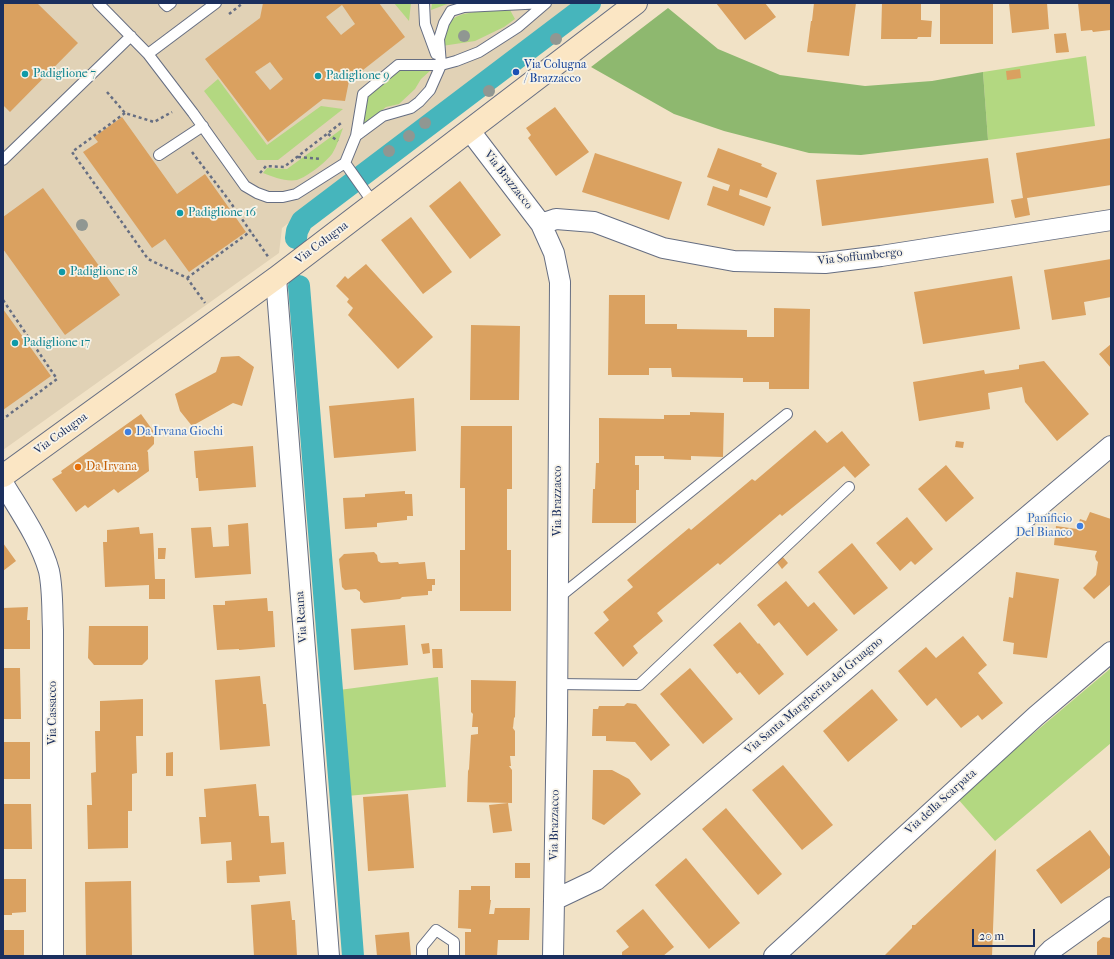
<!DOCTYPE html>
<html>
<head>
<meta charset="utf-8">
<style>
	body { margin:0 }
	#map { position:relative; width:1114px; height:959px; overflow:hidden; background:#f1e2c6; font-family:"IM FELL French Canon",serif }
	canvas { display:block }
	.frame { position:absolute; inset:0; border:4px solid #1b2f5e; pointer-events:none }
	.scale { position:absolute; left:972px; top:929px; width:63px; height:18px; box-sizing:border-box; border:2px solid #1b2f5e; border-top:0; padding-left:5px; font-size:12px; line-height:14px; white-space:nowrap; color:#1b2f5e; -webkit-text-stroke:3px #f7f3e8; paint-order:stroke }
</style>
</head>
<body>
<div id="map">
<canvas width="1114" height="959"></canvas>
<div class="frame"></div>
<div class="scale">20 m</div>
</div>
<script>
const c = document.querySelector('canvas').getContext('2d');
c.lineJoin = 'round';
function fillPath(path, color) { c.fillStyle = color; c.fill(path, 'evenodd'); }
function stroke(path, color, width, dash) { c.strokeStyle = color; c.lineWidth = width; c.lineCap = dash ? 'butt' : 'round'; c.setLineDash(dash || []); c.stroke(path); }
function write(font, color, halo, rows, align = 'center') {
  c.font = font + ' "IM FELL French Canon",serif'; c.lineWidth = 3.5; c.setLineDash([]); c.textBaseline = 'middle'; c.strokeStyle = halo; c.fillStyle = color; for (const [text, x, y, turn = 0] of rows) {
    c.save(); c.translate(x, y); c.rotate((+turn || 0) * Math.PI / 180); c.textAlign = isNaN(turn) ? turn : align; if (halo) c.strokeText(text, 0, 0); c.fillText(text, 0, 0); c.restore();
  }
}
const built = new Path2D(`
	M 3,3 L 580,3 L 282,228 L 279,253 L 3,450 Z`);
const green = new Path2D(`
	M 394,3 L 411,3 L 409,21 Z
	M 432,3 L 450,3 L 431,10 Z
	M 510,10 L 515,19 L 504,27 L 475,41 L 442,46 C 445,38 446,26 452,20 C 461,10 496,11 510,10 Z
	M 1086,56 L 1095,126 L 988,140 L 983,72 Z
	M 401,70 L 431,70 L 421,79 L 415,89 L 399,104 L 386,107 L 362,126 L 367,97 Z
	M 218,79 L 267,145 L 321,106 L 343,109 L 278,160 L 257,160 L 204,91 Z
	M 343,128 C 340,136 337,146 332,154 C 326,162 307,177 297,180 C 286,182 273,177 263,173 L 267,168 L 287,169 Z
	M 1111,668 L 1111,743 L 995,841 L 957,798 Z
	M 438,677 L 446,787 L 347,796 L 339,690 Z`);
const forest = new Path2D(`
	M 668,8 L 718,49 L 780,75 L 865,86 L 932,81 L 983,72 L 988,140 L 861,155 L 809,153 L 724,131 L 674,114 L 591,67 Z`);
const canal = new Path2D(`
	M 296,238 L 297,231 L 302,221 L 590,3
	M 299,286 L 344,838 L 353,956`);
const building = new Path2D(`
	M 3,3 L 37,3 L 78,43 L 10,112 L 3,105 Z
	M 263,3 L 379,3 L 405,37 L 349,81 L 345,101 L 323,99 L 268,142 L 205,59 L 260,18 ZM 342,5 L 355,24 L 341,35 L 326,17 ZM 270,62 L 283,79 L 270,90 L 255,72 Z
	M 716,3 L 765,3 L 776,17 L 745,40 Z
	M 814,3 L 856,3 L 849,56 L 807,52 L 811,21 L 812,21 Z
	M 882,3 L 921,3 L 921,20 L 932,21 L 931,37 L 918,37 L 917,39 L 881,39 Z
	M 940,3 L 993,3 L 993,44 L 940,44 Z
	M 1009,3 L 1047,3 L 1049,29 L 1012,33 Z
	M 1078,3 L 1111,3 L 1111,30 L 1093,32 L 1092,30 L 1081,31 Z
	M 1066,33 L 1069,52 L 1056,53 L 1054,34 Z
	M 1020,69 L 1021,78 L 1007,80 L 1006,71 Z
	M 555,107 L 589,152 L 556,176 L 528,138 L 531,135 L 526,128 Z
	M 122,117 L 177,194 L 205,174 L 246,232 L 189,272 L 165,239 L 152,248 L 83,152 L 98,142 L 94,137 Z
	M 1111,138 L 1111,185 L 1027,198 L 1030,215 L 1015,218 L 1011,200 L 1023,198 L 1016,153 Z
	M 718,148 L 762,164 L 761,166 L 777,173 L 767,198 L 740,189 L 739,195 L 771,207 L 764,226 L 707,205 L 713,186 L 728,191 L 730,185 L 707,177 Z
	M 595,153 L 682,182 L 669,220 L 582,192 Z
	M 988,158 L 994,203 L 822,226 L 816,180 Z
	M 460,181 L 501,235 L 470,259 L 429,206 Z
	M 43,188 L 120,295 L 65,335 L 3,249 L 3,217 Z
	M 411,217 L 452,272 L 423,294 L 381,240 Z
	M 1111,259 L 1111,297 L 1084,302 L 1086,315 L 1052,320 L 1044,270 Z
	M 366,264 L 433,337 L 398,369 L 348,315 L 353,308 L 347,302 L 349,299 L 336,286 L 345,276 L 348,279 Z
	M 1012,276 L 1020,329 L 923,344 L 914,292 Z
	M 609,295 L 645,295 L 645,324 L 677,324 L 677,329 L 747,330 L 747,337 L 774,337 L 774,308 L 810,309 L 809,389 L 769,389 L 769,382 L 743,382 L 743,378 L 672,377 L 671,368 L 649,368 L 649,375 L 608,375 Z
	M 3,309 L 51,376 L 3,410 Z
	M 471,325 L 520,326 L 519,400 L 470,400 Z
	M 1111,344 L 1111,368 L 1099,354 Z
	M 239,356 L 254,367 L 242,406 L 233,403 L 192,426 L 180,411 L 175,394 L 216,372 L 221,357 Z
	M 1044,361 L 1089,414 L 1057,441 L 1025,402 L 1022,387 L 988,393 L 990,409 L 919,421 L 913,382 L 984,370 L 985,374 L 1019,369 L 1019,365 Z
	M 414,398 L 416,451 L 334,458 L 329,406 Z
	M 690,412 L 724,413 L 723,457 L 691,456 L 691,460 L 664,459 L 664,456 L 635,456 L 635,465 L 639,465 L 639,490 L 636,490 L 636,523 L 592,523 L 593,489 L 595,489 L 596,463 L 599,463 L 599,418 L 664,419 L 664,415 L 690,415 Z
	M 141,414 L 154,432 L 154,444 L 147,451 L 148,452 L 149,471 L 118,493 L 114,489 L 88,508 L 85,505 L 76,512 L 52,479 L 62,473 L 61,471 Z
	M 461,426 L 512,426 L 512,489 L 507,489 L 507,550 L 511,550 L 511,611 L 460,611 L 460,550 L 465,550 L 465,488 L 460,488 Z
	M 815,430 L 827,443 L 842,431 L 870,465 L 855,478 L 844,466 L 782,516 L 780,514 L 720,565 L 718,563 L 657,613 L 663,621 L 633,646 L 638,653 L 623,667 L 594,633 L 609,620 L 603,612 L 633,587 L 627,580 L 689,528 L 691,530 L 752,479 L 755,481 Z
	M 956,441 L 964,442 L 963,448 L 955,447 Z
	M 253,446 L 256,487 L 199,491 L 198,478 L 196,478 L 194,451 Z
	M 946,465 L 974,498 L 946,522 L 918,489 Z
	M 405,491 L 405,494 L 412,494 L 413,516 L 407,516 L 407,520 L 377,523 L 377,527 L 345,529 L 343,498 L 365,497 L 365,494 Z
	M 1090,512 L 1111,519 L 1111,584 L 1094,599 L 1083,588 L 1096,575 L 1098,562 L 1096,560 L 1095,556 L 1097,551 L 1054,545 L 1056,526 L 1077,529 L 1080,519 L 1086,521 Z
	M 907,517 L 933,549 L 915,565 L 911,561 L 900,571 L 876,543 Z
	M 248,523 L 251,574 L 195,578 L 191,528 L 211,527 L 213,547 L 229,546 L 228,525 Z
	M 139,527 L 140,534 L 153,533 L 155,579 L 165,579 L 165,599 L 149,599 L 149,585 L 105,587 L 103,542 L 107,542 L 107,530 Z
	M 3,543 L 16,561 L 3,571 Z
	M 852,543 L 888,588 L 854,615 L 818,572 Z
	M 158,548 L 166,548 L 165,559 L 158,559 Z
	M 374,552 L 377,555 L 378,561 L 381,563 L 398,562 L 399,564 L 425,562 L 427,579 L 435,579 L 435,585 L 432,585 L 432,591 L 428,591 L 428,595 L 402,597 L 400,599 L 364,603 L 360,599 L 360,592 L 356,589 L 345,590 L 342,587 L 339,559 L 344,554 Z
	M 782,556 L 788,563 L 782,569 L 776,561 Z
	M 1016,572 L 1059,579 L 1047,658 L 1013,654 L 1014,643 L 1003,641 L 1009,597 L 1013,598 Z
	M 786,581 L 808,607 L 814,602 L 838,630 L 807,656 L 779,622 L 774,626 L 757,605 Z
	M 267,598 L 268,611 L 273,611 L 275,647 L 239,650 L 239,649 L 217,650 L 213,605 L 225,605 L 225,601 Z
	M 28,607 L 27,620 L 30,620 L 30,649 L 3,649 L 3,608 Z
	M 740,622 L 758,644 L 759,643 L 784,674 L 759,695 L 740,672 L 737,674 L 713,645 Z
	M 405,625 L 408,665 L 354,670 L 351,629 Z
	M 89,626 L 148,626 L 148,659 L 142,665 L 94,665 L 88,658 Z
	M 963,636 L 987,665 L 978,673 L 1003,703 L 982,720 L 978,715 L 961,728 L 936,698 L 927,706 L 898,671 L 926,647 L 936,658 Z
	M 429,643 L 430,653 L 423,654 L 421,644 Z
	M 432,649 L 442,649 L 443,668 L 433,668 Z
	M 3,668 L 20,668 L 21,719 L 3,719 Z
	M 690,668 L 733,719 L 703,744 L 660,694 Z
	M 260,676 L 263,704 L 266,704 L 270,746 L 220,750 L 215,680 Z
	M 471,680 L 516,681 L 515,717 L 514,718 L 513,728 L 512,727 L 515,731 L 515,756 L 510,756 L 511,766 L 509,766 L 512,770 L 512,803 L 467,802 L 468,771 L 469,769 L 471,735 L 478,734 L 478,727 L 472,727 L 473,714 L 471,712 Z
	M 872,689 L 898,720 L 848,762 L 823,731 Z
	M 143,699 L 143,736 L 136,736 L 137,773 L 132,774 L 132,811 L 128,811 L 128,848 L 88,849 L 87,805 L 92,805 L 91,773 L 96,772 L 95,731 L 100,731 L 100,701 Z
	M 627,703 L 636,704 L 670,745 L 651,761 L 635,742 L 606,741 L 606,736 L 592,736 L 593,709 L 598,709 L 599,706 L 624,706 Z
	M 3,742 L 30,742 L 30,779 L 3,779 Z
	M 173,752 L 173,776 L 166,776 L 166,753 Z
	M 783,765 L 833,825 L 802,850 L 752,790 Z
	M 593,770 L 612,770 L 629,779 L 641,794 L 604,825 L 592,819 Z
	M 256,784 L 259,816 L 269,816 L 271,843 L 284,842 L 286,874 L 259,876 L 260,882 L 233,883 L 227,883 L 226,861 L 232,860 L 231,842 L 201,844 L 199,817 L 206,817 L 204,789 Z
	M 408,794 L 414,868 L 368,871 L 363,797 Z
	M 508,803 L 512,831 L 493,833 L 489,805 Z
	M 3,804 L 31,804 L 32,849 L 3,849 Z
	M 726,808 L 782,874 L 758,895 L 702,829 Z
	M 1090,830 L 1111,858 L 1111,867 L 1061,904 L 1036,870 Z
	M 996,849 L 992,956 L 884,956 L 912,928 L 912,925 L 915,925 Z
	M 686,858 L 740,923 L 709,949 L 655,885 Z
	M 515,863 L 530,863 L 530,878 L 515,878 Z
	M 3,879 L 26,879 L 26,912 L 12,913 L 12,915 L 3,915 Z
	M 131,881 L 132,955 L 86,955 L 85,882 Z
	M 471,886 L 490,886 L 490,900 L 491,900 L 489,914 L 494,914 L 495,908 L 530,908 L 529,940 L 498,940 L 497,956 L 465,956 L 465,932 L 471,932 L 471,929 L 458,928 L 459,890 L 471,890 Z
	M 290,901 L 292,920 L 295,920 L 297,956 L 254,956 L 251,905 Z
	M 643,909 L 674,947 L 663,956 L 622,956 L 622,952 L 629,947 L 616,931 Z
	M 3,930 L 24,930 L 24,956 L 3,956 Z
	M 409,932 L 411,956 L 377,956 L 375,935 Z
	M 1103,937 L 1111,938 L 1111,956 L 1097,956 L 1097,942 Z`);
const path = new Path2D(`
	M 229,14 L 243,3
	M 107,92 L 125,113 L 154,122 L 172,112
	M 125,113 L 72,152 L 148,259 L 187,278 L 205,303
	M 328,134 L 338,141
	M 192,152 L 228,199 L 269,258
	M 298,157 L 321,159
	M 260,173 L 266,166 L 284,167 L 341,123
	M 187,278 L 251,231
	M 3,300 L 57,379 L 3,419`);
const lane = new Path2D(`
	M 98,3 L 148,54 L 193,113 L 245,186 L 257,193 L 268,197 L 283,197 L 296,194 L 345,163 L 374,204
	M 164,3 L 167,6 L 171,3
	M 424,3 L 425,24 L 436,54
	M 148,54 L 216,3
	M 356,136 L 363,94 L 398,65 L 441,65 L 456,61 L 479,52 L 518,27 L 546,3
	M 159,155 L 203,126
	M 3,160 L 131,36
	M 345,163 L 356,136 L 383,116 L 411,108 L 419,102 L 430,90 L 441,65 L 439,39 L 444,23 L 451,11 L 464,7 L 545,3
	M 558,598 L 787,414
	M 557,684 L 639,685 L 849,487
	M 422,956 L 422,947 L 436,930 L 454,942 L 454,956`);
const street = new Path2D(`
	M 470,131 L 541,224 L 554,253 L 560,282 L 557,720 L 554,900
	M 541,224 L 556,219 L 594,222 L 663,248 L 734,261 L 825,263 L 881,256 L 1111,220
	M 276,278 L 329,956
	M 3,483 C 19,510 41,541 49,571 C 53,590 52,610 53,630 L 53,956
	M 553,956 L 554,900 L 596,880 L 1111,446
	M 774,956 L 1036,716 L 1111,652
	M 1045,956 L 1051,950 L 1111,907`);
const secondary = new Path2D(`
	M 3,476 L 276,278 L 636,3`);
const trees = [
	[464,36],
	[556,39],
	[489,91],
	[425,123],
	[409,136],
	[389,151],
	[82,225]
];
const markers = [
	[516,72,4,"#1a4fb4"],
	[25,74,4,"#0f9aa8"],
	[318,76,4,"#0f9aa8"],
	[180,213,4,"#0f9aa8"],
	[62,272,4,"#0f9aa8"],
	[15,343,4,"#0f9aa8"],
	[128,432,4,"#3f7fe0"],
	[78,467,4,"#e8710a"],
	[1080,526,4,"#3f7fe0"]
];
const transitNames = [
	["Via Colugna",524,65],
	["/ Brazzacco",524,79]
];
const cultureNames = [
	["Padiglione 7",33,74],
	["Padiglione 9",326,76],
	["Padiglione 16",188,213],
	["Padiglione 18",70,272],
	["Padiglione 17",23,343]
];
const streetNames = [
	["Via Brazzacco",508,180,52],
	["Via Colugna",322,243,-37],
	["Via Soffumbergo",860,257,-6],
	["Via Colugna",61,434,-36],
	["Via Brazzacco",558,501,-90],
	["Via Reana",302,617,-94],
	["Via Santa Margherita del Gruagno",814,696,-40],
	["Via Cassacco",53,713,-90],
	["Via della Scarpata",941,802,-42],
	["Via Brazzacco",555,825,-89]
];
const shopNames = [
	["Da Irvana Giochi",136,432],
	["Panificio",1072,519,"right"],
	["Del Bianco",1072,533,"right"]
];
const foodNames = [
	["Da Irvana",86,467]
];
fillPath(built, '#e1d2b6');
fillPath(green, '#b3d881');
fillPath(forest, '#8eb86f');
stroke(canal, '#46b5bc', 22);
fillPath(building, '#daa160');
stroke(lane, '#666e82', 12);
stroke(street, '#666e82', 22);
stroke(secondary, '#666e82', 24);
stroke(path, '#666e82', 2.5, [3, 3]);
stroke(lane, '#fff', 10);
stroke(street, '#fff', 20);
stroke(secondary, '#fbe6c4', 22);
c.fillStyle = '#909792';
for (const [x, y] of trees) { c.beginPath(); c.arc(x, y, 6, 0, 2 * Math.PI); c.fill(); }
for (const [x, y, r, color] of markers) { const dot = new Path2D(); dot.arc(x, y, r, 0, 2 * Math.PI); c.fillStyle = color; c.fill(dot); stroke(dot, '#f7f3e8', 1.5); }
write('12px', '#164399', '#f7f3e8', transitNames, 'left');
write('12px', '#0d838f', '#f7f3e8', cultureNames, 'left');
write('12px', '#1b2f5e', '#f7f3e8', streetNames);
write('12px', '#366cbe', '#f7f3e8', shopNames, 'left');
write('12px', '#c56008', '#f7f3e8', foodNames, 'left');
</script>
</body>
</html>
